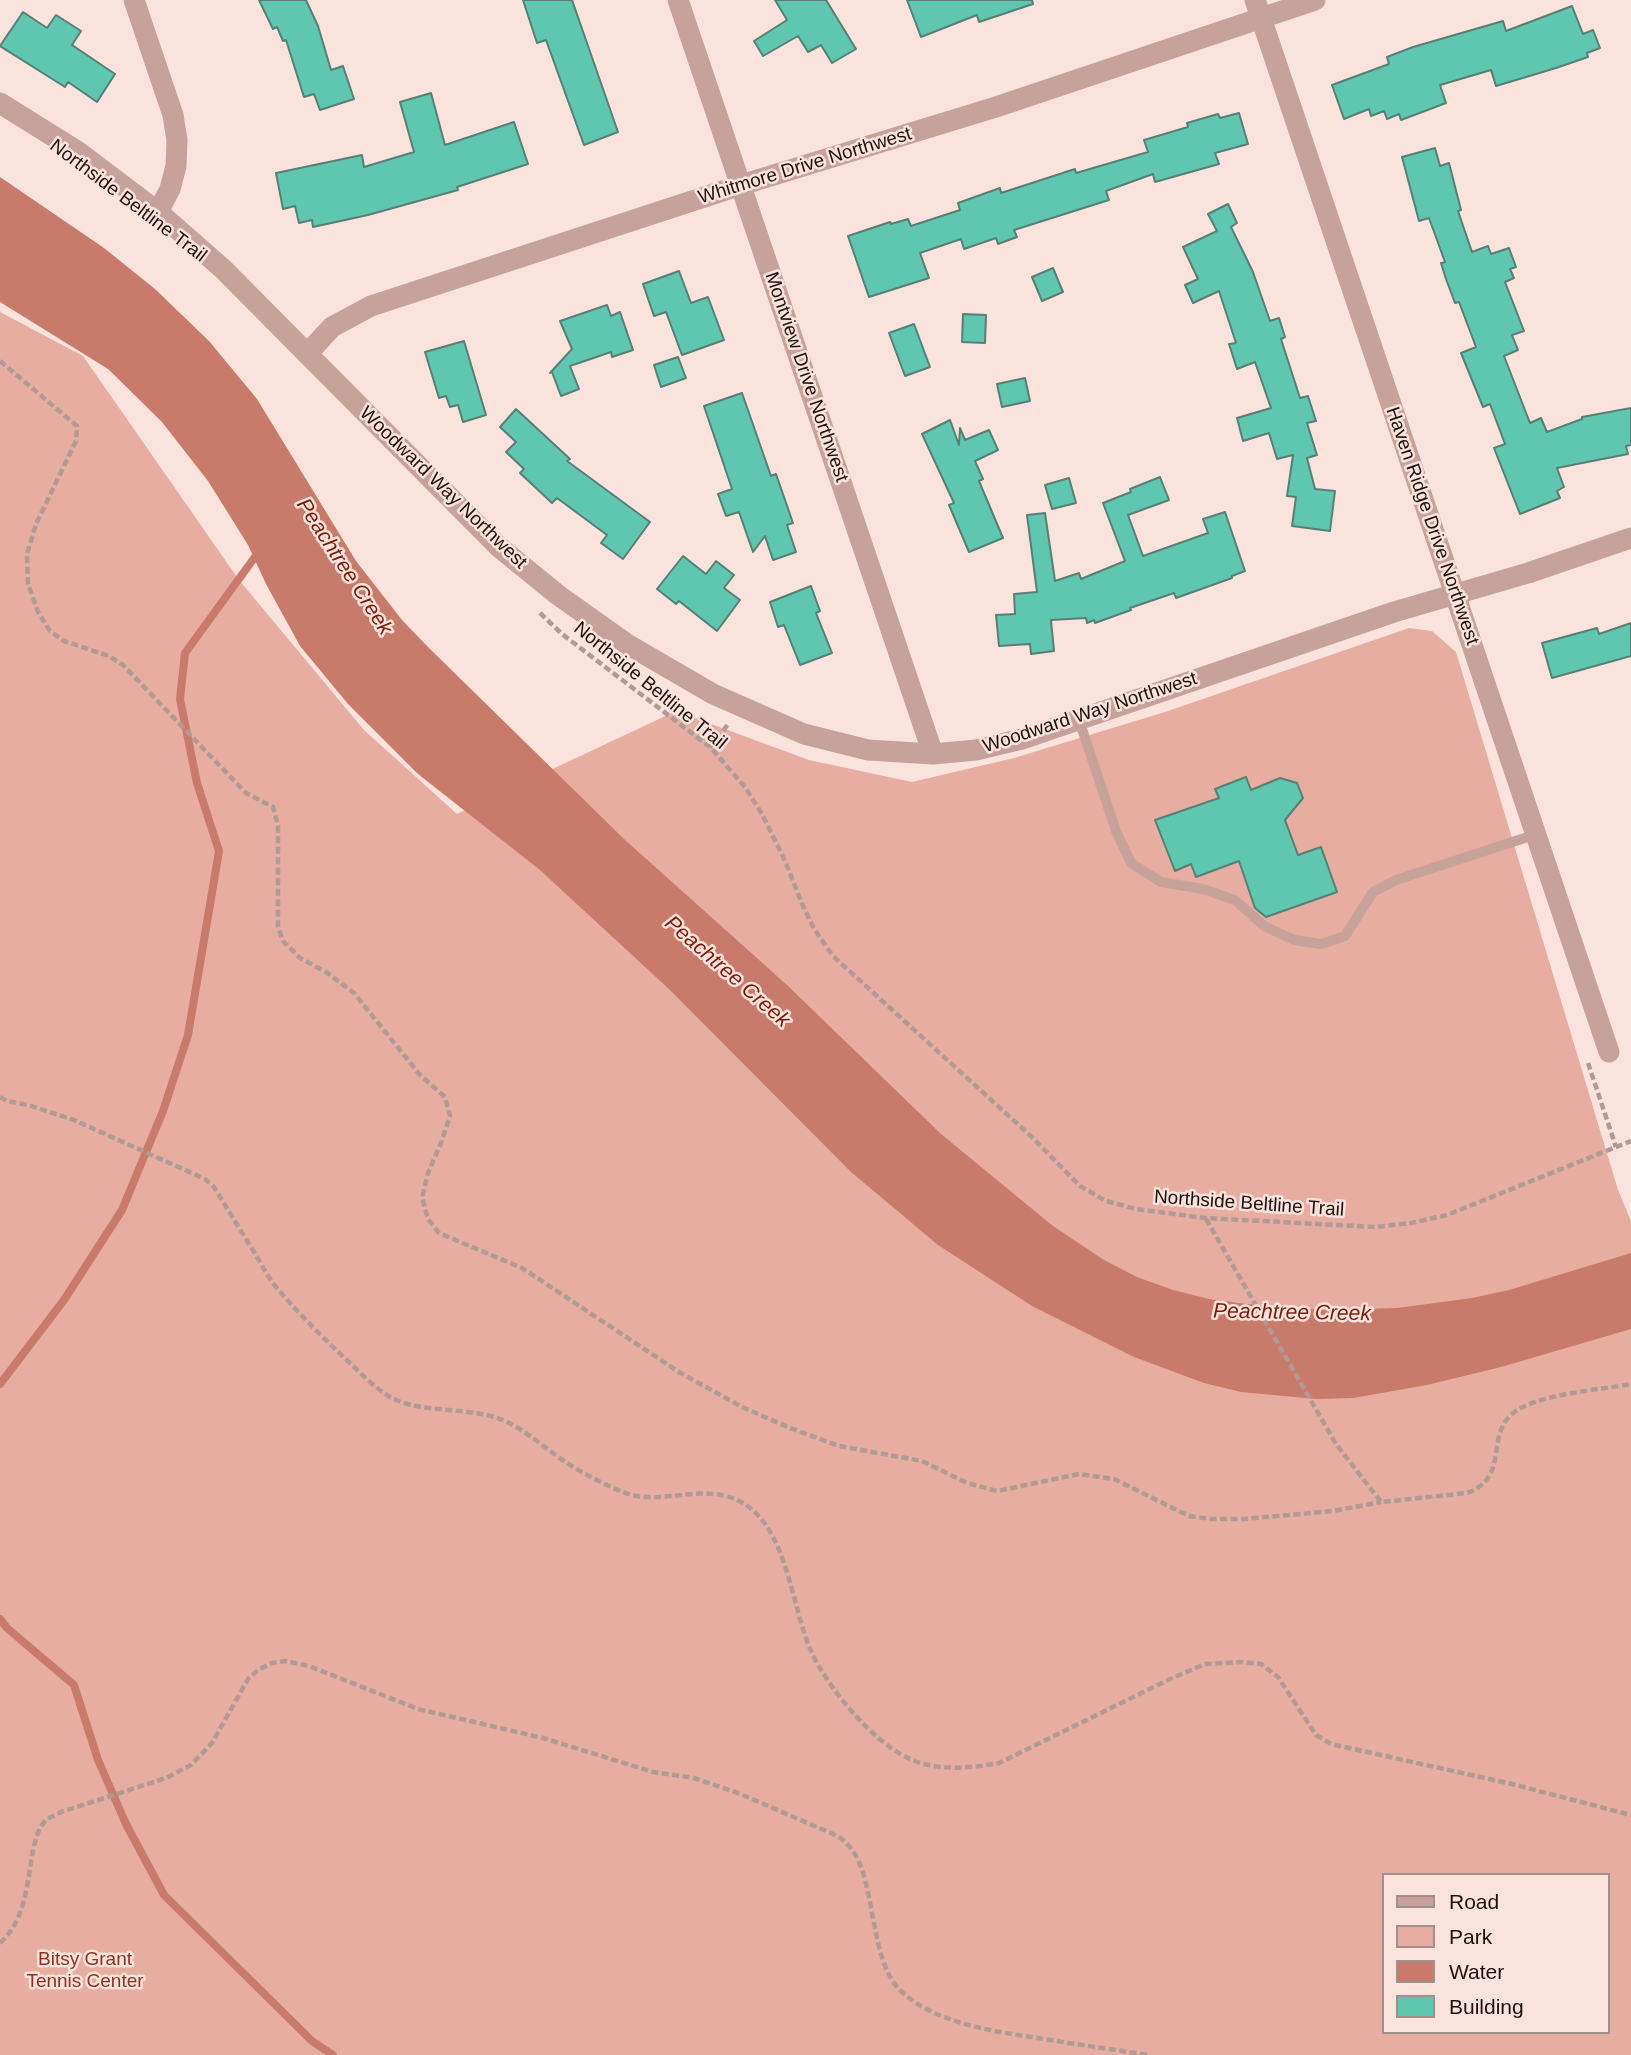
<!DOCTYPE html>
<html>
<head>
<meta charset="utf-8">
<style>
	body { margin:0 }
	#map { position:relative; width:1631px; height:2055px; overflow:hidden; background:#fbe3dd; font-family:Arial,sans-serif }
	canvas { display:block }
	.legend { position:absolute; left:1382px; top:1873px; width:228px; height:161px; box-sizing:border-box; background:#fbe3dd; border:2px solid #a28f8a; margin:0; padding:9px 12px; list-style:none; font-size:21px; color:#1d100d }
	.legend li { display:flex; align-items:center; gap:14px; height:35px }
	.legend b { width:35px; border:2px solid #a28f8a }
</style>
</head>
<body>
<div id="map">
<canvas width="1631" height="2055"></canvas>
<ul class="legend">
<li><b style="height:9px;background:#c7a29a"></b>Road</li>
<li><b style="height:19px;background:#e7ada1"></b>Park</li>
<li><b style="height:19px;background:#c97b6b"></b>Water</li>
<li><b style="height:19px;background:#5fc6b0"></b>Building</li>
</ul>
</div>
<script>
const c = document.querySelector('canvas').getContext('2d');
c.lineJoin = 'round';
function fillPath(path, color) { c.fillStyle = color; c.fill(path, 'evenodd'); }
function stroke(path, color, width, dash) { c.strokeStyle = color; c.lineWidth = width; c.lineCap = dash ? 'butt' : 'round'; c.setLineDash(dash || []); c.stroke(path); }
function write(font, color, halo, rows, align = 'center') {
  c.font = font + ' Arial,sans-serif'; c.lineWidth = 5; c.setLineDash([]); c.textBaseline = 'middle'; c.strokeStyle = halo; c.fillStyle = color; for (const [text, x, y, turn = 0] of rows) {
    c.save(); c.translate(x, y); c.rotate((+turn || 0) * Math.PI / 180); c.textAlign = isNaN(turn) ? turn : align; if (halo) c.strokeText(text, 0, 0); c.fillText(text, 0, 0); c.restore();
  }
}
const green = new Path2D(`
	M 0,312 L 83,356 L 239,580 L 364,730 L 457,814 L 676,711 L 809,760 L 912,782 L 1014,758 L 1165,712 L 1409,628 L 1432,631 L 1456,652 L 1618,1190 L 1631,1221 L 1631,2055 L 0,2055 ZM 1384,1875 L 1608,1875 L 1608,2032 L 1384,2032 Z`);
const water = new Path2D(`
	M 0,177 L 104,248 L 155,289 L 209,341 L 257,399 L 356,561 L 402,620 L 428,647 L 624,839 L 787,985 L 941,1134 L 1053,1226 L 1104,1260 L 1137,1277 L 1173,1290 L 1209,1299 L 1247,1304 L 1322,1310 L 1397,1308 L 1472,1298 L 1509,1290 L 1631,1253 L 1631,1329 L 1501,1367 L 1427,1385 L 1353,1398 L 1316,1399 L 1241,1392 L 1204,1383 L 1134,1357 L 1032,1306 L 938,1245 L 851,1172 L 670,990 L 540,870 L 418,774 L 348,704 L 300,646 L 266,584 L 248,545 L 208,481 L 162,422 L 108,369 L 0,302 Z`);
const stream = new Path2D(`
	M 0,1384 L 64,1300 L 122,1210 L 163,1111 L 188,1035 L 219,851 L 197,783 L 180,699 L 185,653 L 260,550
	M 0,1619 L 7,1628 L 74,1685 L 98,1760 L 126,1824 L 164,1895 L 312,2041 L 333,2055`);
const building = new Path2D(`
	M 259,0 L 306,0 L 318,26 L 331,70 L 343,66 L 354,99 L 320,110 L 314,94 L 304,97 L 286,40 L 283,41 L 277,27 L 273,29 Z
	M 523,0 L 572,0 L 618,132 L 584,145 L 546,40 L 537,43 Z
	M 775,0 L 826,0 L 856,49 L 832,63 L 821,45 L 808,52 L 798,36 L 763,56 L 754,41 L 787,20 Z
	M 907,0 L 1032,0 L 1033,4 L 979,22 L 977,15 L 921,37 Z
	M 1572,6 L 1583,34 L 1593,30 L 1600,48 L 1587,53 L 1588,57 L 1556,68 L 1496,86 L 1491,70 L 1440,85 L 1446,103 L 1401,120 L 1399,114 L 1387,119 L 1384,111 L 1371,116 L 1369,109 L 1344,119 L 1332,85 L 1389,64 L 1387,57 L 1413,47 L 1503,21 L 1506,31 Z
	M 23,12 L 47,28 L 56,15 L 81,31 L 72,45 L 115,74 L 97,102 L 68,82 L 65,87 L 0,46 Z
	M 431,93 L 445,145 L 514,122 L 528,164 L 457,187 L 458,190 L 368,215 L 313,227 L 312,220 L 299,223 L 295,206 L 283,209 L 276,173 L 362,155 L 364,167 L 414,152 L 400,102 Z
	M 1239,113 L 1248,144 L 1215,153 L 1219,164 L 1155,182 L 1153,174 L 1106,191 L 1109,200 L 1014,230 L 1017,237 L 998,244 L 996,238 L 964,249 L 961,239 L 920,253 L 929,278 L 869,297 L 848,236 L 890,222 L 891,224 L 908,219 L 911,226 L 960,210 L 958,203 L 1000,188 L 1001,193 L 1075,169 L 1076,173 L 1148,152 L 1144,140 L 1188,127 L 1187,123 L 1218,114 L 1220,118 Z
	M 1435,148 L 1440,166 L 1449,163 L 1461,210 L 1458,211 L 1472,252 L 1488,246 L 1491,254 L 1509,248 L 1516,267 L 1510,269 L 1514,278 L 1505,282 L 1524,331 L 1512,335 L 1518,350 L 1504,356 L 1530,423 L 1541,418 L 1547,432 L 1582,419 L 1582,417 L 1631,408 L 1631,445 L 1626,446 L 1628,454 L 1557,468 L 1564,487 L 1557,491 L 1560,498 L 1520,514 L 1494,448 L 1505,444 L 1490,404 L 1483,407 L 1461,353 L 1476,347 L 1459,302 L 1455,303 L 1446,279 L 1441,263 L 1445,262 L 1429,218 L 1419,221 L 1402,157 Z
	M 1228,204 L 1237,223 L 1231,227 L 1253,272 L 1270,321 L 1279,318 L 1285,337 L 1281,339 L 1300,398 L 1308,396 L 1316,421 L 1307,423 L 1317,455 L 1307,458 L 1315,489 L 1335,491 L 1330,531 L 1292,526 L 1296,497 L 1287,496 L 1293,455 L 1277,459 L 1269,433 L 1243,441 L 1237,418 L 1271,408 L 1255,362 L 1237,369 L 1229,344 L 1236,343 L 1219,291 L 1193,303 L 1185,285 L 1198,279 L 1183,247 L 1217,231 L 1208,214 Z
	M 1053,268 L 1063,292 L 1042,301 L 1032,277 Z
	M 679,271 L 691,303 L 708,297 L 724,340 L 682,355 L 666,312 L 654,316 L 643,284 Z
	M 607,305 L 611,316 L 620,312 L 633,350 L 612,357 L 611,352 L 570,366 L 579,389 L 561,396 L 552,372 L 550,373 L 572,349 L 560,321 Z
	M 963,314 L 986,315 L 985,343 L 962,342 Z
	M 914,324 L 930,367 L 905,376 L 889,333 Z
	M 464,341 L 486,415 L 463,422 L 458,405 L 450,407 L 446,396 L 439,398 L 425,352 Z
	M 678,357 L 686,378 L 661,387 L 654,365 Z
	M 1025,378 L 1030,401 L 1002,407 L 997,384 Z
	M 742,393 L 771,476 L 776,474 L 793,523 L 787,525 L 796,552 L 773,560 L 765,536 L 753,552 L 739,512 L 726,516 L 718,494 L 732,489 L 704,406 Z
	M 516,409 L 570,459 L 567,461 L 650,522 L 623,559 L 601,543 L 607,535 L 557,498 L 552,503 L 520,473 L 524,469 L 506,452 L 516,442 L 500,427 Z
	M 950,420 L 959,445 L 960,428 L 965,440 L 989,430 L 998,450 L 975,461 L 983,479 L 979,481 L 1003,538 L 969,552 L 949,505 L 954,503 L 922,434 Z
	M 1160,477 L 1169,500 L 1128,515 L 1143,556 L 1208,533 L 1203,519 L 1225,512 L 1245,571 L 1232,576 L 1232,578 L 1176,598 L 1174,593 L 1130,608 L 1131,610 L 1095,623 L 1094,620 L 1087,623 L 1086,618 L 1051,620 L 1054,651 L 1031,654 L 1030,644 L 999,646 L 996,615 L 1015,614 L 1014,594 L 1037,592 L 1027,515 L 1045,513 L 1055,581 L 1079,573 L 1081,579 L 1125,561 L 1103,503 L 1131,492 L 1130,489 Z
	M 1069,478 L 1076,503 L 1052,509 L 1045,485 Z
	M 683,556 L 706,574 L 716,561 L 734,575 L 724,588 L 740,600 L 717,631 L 679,601 L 676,604 L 657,589 Z
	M 811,586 L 820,611 L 816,613 L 832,653 L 800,665 L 784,625 L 778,627 L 770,602 Z
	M 1631,623 L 1631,656 L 1552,678 L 1542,643 L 1597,628 L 1599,634 Z
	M 1246,777 L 1251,790 L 1280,778 L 1297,783 L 1303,798 L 1285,820 L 1298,855 L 1321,847 L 1337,892 L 1266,917 L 1255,908 L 1239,861 L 1196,877 L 1191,864 L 1175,871 L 1155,820 L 1219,798 L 1215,789 Z`);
const path = new Path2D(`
	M 0,361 L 77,426 L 76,441 L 36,524 L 27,554 L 28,584 L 38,612 L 50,631 L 64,641 L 109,656 L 123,665 L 246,793 L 273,807 L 278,826 L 278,926 L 283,941 L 300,958 L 326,972 L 354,993 L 420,1075 L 445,1097 L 450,1116 L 441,1143 L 428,1173 L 422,1198 L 428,1219 L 439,1233 L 522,1268 L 679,1372 L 742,1407 L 790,1428 L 839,1446 L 922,1461 L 967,1483 L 997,1491 L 1079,1474 L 1114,1479 L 1189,1516 L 1211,1519 L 1244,1519 L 1333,1511 L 1381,1502
	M 540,613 L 562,634 L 710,747 L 745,787 L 762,814 L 785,861 L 803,906 L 814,929 L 833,956 L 1033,1138 L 1080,1186 L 1106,1201 L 1136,1209 L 1205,1218 L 1375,1227 L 1411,1223 L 1447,1215 L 1631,1141
	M 710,747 L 729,723
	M 1588,1063 L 1616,1147
	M 0,1097 L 7,1101 L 28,1105 L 74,1120 L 205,1179 L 214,1187 C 228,1210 242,1233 256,1255 C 262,1266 268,1277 276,1287 C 299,1314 324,1339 350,1363 C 365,1377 381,1395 401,1402 C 434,1413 472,1407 505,1421 C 527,1431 547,1450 567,1463 C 584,1474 605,1485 623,1492 C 662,1508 703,1480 743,1503 C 788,1530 791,1606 811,1651 C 827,1687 876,1747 915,1761 C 941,1771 972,1768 999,1763 L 1170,1679 L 1205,1664 L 1242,1662 L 1261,1664 L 1278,1677 L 1316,1735 L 1331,1744 L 1512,1784 L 1631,1815
	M 1206,1219 L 1336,1444 L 1381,1502 L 1467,1493 C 1510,1477 1485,1438 1512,1414 C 1534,1394 1600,1390 1631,1384
	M 0,1943 C 24,1922 27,1887 32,1856 C 34,1845 37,1829 46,1820 C 50,1817 56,1815 61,1812 L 166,1778 L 191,1765 L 212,1743 L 248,1679 L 258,1670 L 272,1663 L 286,1661 L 309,1666 L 418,1709 L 543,1738 L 653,1772 L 694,1778 L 738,1793 L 833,1834 C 837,1836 843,1839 846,1843 C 866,1861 869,1902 875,1928 C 879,1949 885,1976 901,1991 C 939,2027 1007,2033 1057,2041 C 1087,2046 1117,2050 1147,2055`);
const lane = new Path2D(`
	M 1079,720 L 1116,831 L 1131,863 L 1161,882 L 1203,889 L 1235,900 L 1264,926 L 1294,940 L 1321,944 L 1345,936 L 1373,892 L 1396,880 L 1537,834`);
const street = new Path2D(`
	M 134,0 L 173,115 L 177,140 L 176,166 L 170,189 L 158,212
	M 678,0 L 933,754
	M 1255,0 L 1609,1052
	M 0,103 L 80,153 L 158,212 L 223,269 L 499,547 L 558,595 L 627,644 L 713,694 L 804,734 L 868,750 L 933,754 L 976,750 L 1022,739 L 1394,612 L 1528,573 L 1631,538
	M 307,354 L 332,327 L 371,306 L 741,185 L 996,107 L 1315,0`);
const streetNames = [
	["Whitmore Drive Northwest",805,166,-17],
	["Northside Beltline Trail",128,201,37],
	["Montview Drive Northwest",806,377,71],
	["Woodward Way Northwest",443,488,44],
	["Haven Ridge Drive Northwest",1432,526,71],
	["Northside Beltline Trail",650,686,39],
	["Woodward Way Northwest",1090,713,-18],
	["Northside Beltline Trail",1249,1204,4]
];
const parkNames = [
	["Bitsy Grant",85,1960],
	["Tennis Center",85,1982]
];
const waterNames = [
	["Peachtree Creek",344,567,57],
	["Peachtree Creek",727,972,41],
	["Peachtree Creek",1292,1313,1]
];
fillPath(green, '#e7ada1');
fillPath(water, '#c97b6b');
stroke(stream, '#c97b6b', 8);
fillPath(building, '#5fc6b0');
stroke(building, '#587f75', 2);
stroke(path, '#af9a95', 4.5, [7, 3.5]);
stroke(lane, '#c7a29a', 10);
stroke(street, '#c7a29a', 21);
write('19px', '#1d100d', '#fbe3dd', streetNames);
write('19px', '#8f3121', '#fbe3dd', parkNames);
write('italic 21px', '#791b0a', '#fbe3dd', waterNames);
</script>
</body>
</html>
